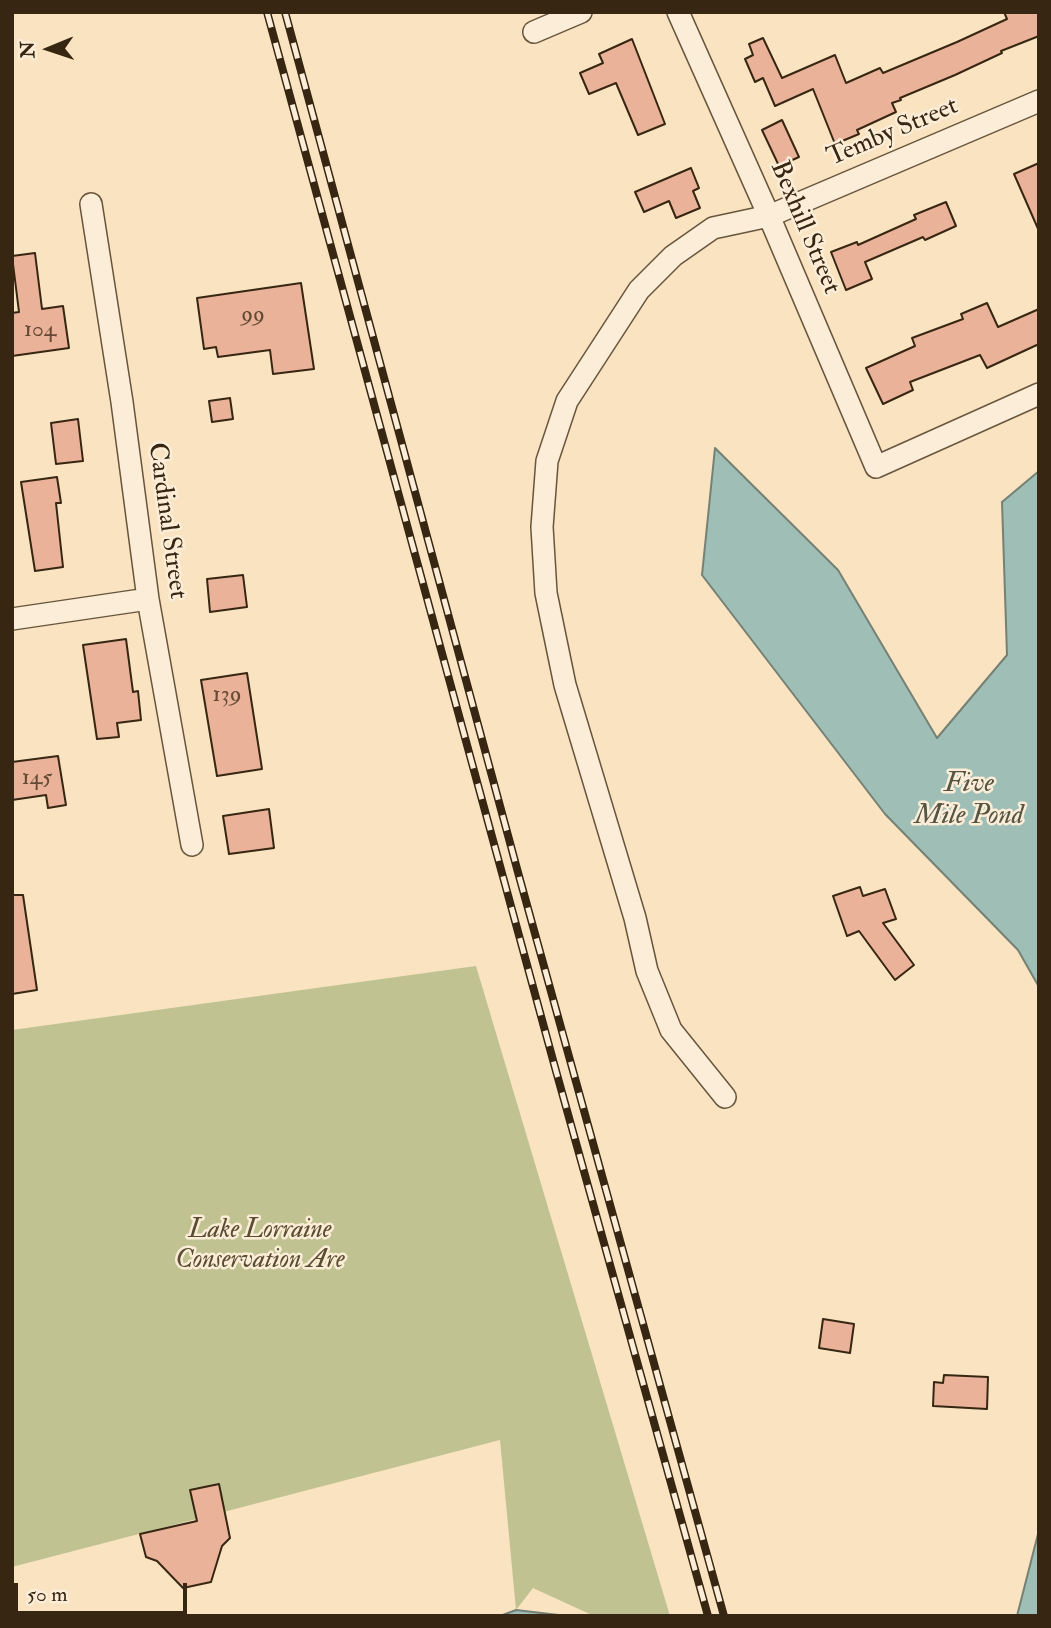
<!DOCTYPE html>
<html>
<head>
<meta charset="utf-8">
<style>
	body { margin:0 }
	#map { position:relative; width:1051px; height:1628px; overflow:hidden; background:#f9e3c1; font-family:"IM FELL Double Pica",serif }
	canvas { display:block }
	.frame { position:absolute; inset:0; border:14px solid #372611; pointer-events:none }
	.north { position:absolute; left:14px; top:14px; width:70px; height:70px; -webkit-text-stroke:5px #fbedd7; paint-order:stroke; rotate:268deg; font-size:19px; font-weight:700; line-height:28px; text-align:center; color:#372611 }
	.north::after { content:''; display:block; margin:auto; width:24px; height:32px; background:#372611; clip-path:polygon(50% 0,100% 100%,50% 72%,0 100%) }
	.scale { position:absolute; left:14px; top:1583px; width:173px; height:32px; box-sizing:border-box; border:4px solid #372611; border-top:0; padding-left:9px; font-size:21px; line-height:24px; white-space:nowrap; color:#372611; -webkit-text-stroke:5px #fbedd7; paint-order:stroke }
</style>
</head>
<body>
<div id="map">
<canvas width="1051" height="1628"></canvas>
<div class="frame"></div>
<div class="north">N</div>
<div class="scale">50 m</div>
</div>
<script>
const c = document.querySelector('canvas').getContext('2d');
c.lineJoin = 'round';
function fillPath(path, color) { c.fillStyle = color; c.fill(path, 'evenodd'); }
function stroke(path, color, width, dash) { c.strokeStyle = color; c.lineWidth = width; c.lineCap = dash ? 'butt' : 'round'; c.setLineDash(dash || []); c.stroke(path); }
function write(font, color, halo, rows, align = 'center') {
  c.font = font + ' "IM FELL Double Pica",serif'; c.lineWidth = 5; c.setLineDash([]); c.textBaseline = 'middle'; c.strokeStyle = halo; c.fillStyle = color; for (const [text, x, y, turn = 0] of rows) {
    c.save(); c.translate(x, y); c.rotate((+turn || 0) * Math.PI / 180); c.textAlign = isNaN(turn) ? turn : align; if (halo) c.strokeText(text, 0, 0); c.fillText(text, 0, 0); c.restore();
  }
}
const green = new Path2D(`
	M 476,966 L 670,1616 L 594,1616 L 533,1588 L 516,1610 L 500,1440 L 12,1567 L 12,1030 Z`);
const water = new Path2D(`
	M 715,448 L 838,570 L 937,738 L 1007,655 L 1002,502 L 1039,471 L 1039,987 L 1018,950 L 885,814 L 702,575 Z
	M 1039,1530 L 1039,1616 L 1017,1616 Z
	M 516,1610 L 567,1616 L 500,1616 Z`);
const building = new Path2D(`
	M 1004,12 L 1039,12 L 1039,36 L 1001,51 L 1002,53 L 955,75 L 900,98 L 901,100 L 892,103 L 896,112 L 857,130 L 859,134 L 835,144 L 813,89 L 775,106 L 763,78 L 755,82 L 745,59 L 753,55 L 749,44 L 763,38 L 782,78 L 835,55 L 846,83 L 880,68 L 883,73 L 957,42 L 1007,19 Z
	M 632,39 L 665,124 L 638,135 L 616,83 L 589,94 L 580,73 L 603,63 L 599,54 Z
	M 782,120 L 799,157 L 779,166 L 762,130 Z
	M 1039,163 L 1039,231 L 1014,174 Z
	M 691,168 L 699,188 L 693,191 L 700,208 L 676,218 L 669,201 L 644,212 L 635,192 Z
	M 946,202 L 956,226 L 925,240 L 923,237 L 865,262 L 872,279 L 846,290 L 831,252 L 857,242 L 858,245 L 916,219 L 914,215 Z
	M 35,253 L 42,309 L 63,306 L 69,348 L 12,356 L 12,313 L 19,312 L 12,256 Z
	M 301,283 L 314,369 L 273,374 L 270,350 L 218,357 L 216,347 L 204,349 L 197,298 Z
	M 987,303 L 998,327 L 1039,309 L 1039,344 L 987,368 L 980,355 L 910,382 L 913,390 L 883,404 L 866,368 L 915,346 L 912,338 L 963,319 L 961,314 Z
	M 230,398 L 233,419 L 212,422 L 209,401 Z
	M 78,419 L 83,461 L 56,464 L 51,423 Z
	M 57,477 L 61,503 L 56,503 L 63,567 L 35,571 L 21,482 Z
	M 243,575 L 247,607 L 210,612 L 207,579 Z
	M 126,639 L 133,692 L 138,691 L 141,720 L 117,723 L 119,737 L 97,739 L 83,645 Z
	M 247,673 L 262,769 L 217,776 L 201,680 Z
	M 58,756 L 66,805 L 48,808 L 46,795 L 12,800 L 12,762 Z
	M 269,809 L 274,848 L 229,854 L 223,816 Z
	M 860,887 L 863,896 L 885,889 L 896,919 L 883,923 L 914,965 L 895,980 L 859,931 L 847,936 L 833,896 Z
	M 12,895 L 23,895 L 37,990 L 12,994 Z
	M 823,1319 L 854,1324 L 850,1353 L 819,1348 Z
	M 944,1375 L 988,1377 L 987,1409 L 933,1406 L 934,1382 L 943,1383 Z
	M 219,1484 L 230,1538 L 222,1546 L 211,1582 L 183,1588 L 157,1561 L 146,1557 L 140,1534 L 197,1521 L 190,1490 Z`);
const street = new Path2D(`
	M 678,12 L 769,216 L 876,467 L 1039,394
	M 534,32 L 581,12
	M 91,204 L 122,402 L 148,599 L 192,845
	M 12,619 L 148,599
	M 725,1097 L 671,1030 L 647,971 L 635,918 L 565,685 L 546,593 L 542,527 L 547,461 L 567,401 L 639,290 L 673,256 L 713,228 L 769,216 L 1039,101`);
const rail = new Path2D(`
	M 267,12 L 556,1071 L 708,1616
	M 285,12 L 519,876 L 724,1616`);
const numberNames = [
	["99",253,316],
	["104",40,331],
	["139",227,696],
	["145",37,779]
];
const streetNames = [
	["Temby Street",893,133,-23],
	["Bexhill Street",804,228,67],
	["Cardinal Street",166,521,82]
];
const parkNames = [
	["Lake Lorraine",260,1231],
	["Conservation Are",260,1261]
];
const waterNames = [
	["Five",969,785],
	["Mile Pond",969,817]
];
fillPath(green, '#c0c391');
fillPath(water, '#9ebeb6');
stroke(water, '#758174', 2);
fillPath(building, '#e9b299');
stroke(building, '#372611', 2);
stroke(street, '#68553d', 24);
stroke(street, '#fbedd7', 21);
stroke(rail, '#372611', 8);
stroke(rail, '#fbedd7', 5, [16]);
write('23px', '#644933', null, numberNames);
write('26px', '#372611', '#fbedd7', streetNames);
write('italic 26px', '#594d31', '#fbedd7', parkNames);
write('italic 28px', '#565443', '#fbedd7', waterNames);
</script>
</body>
</html>
